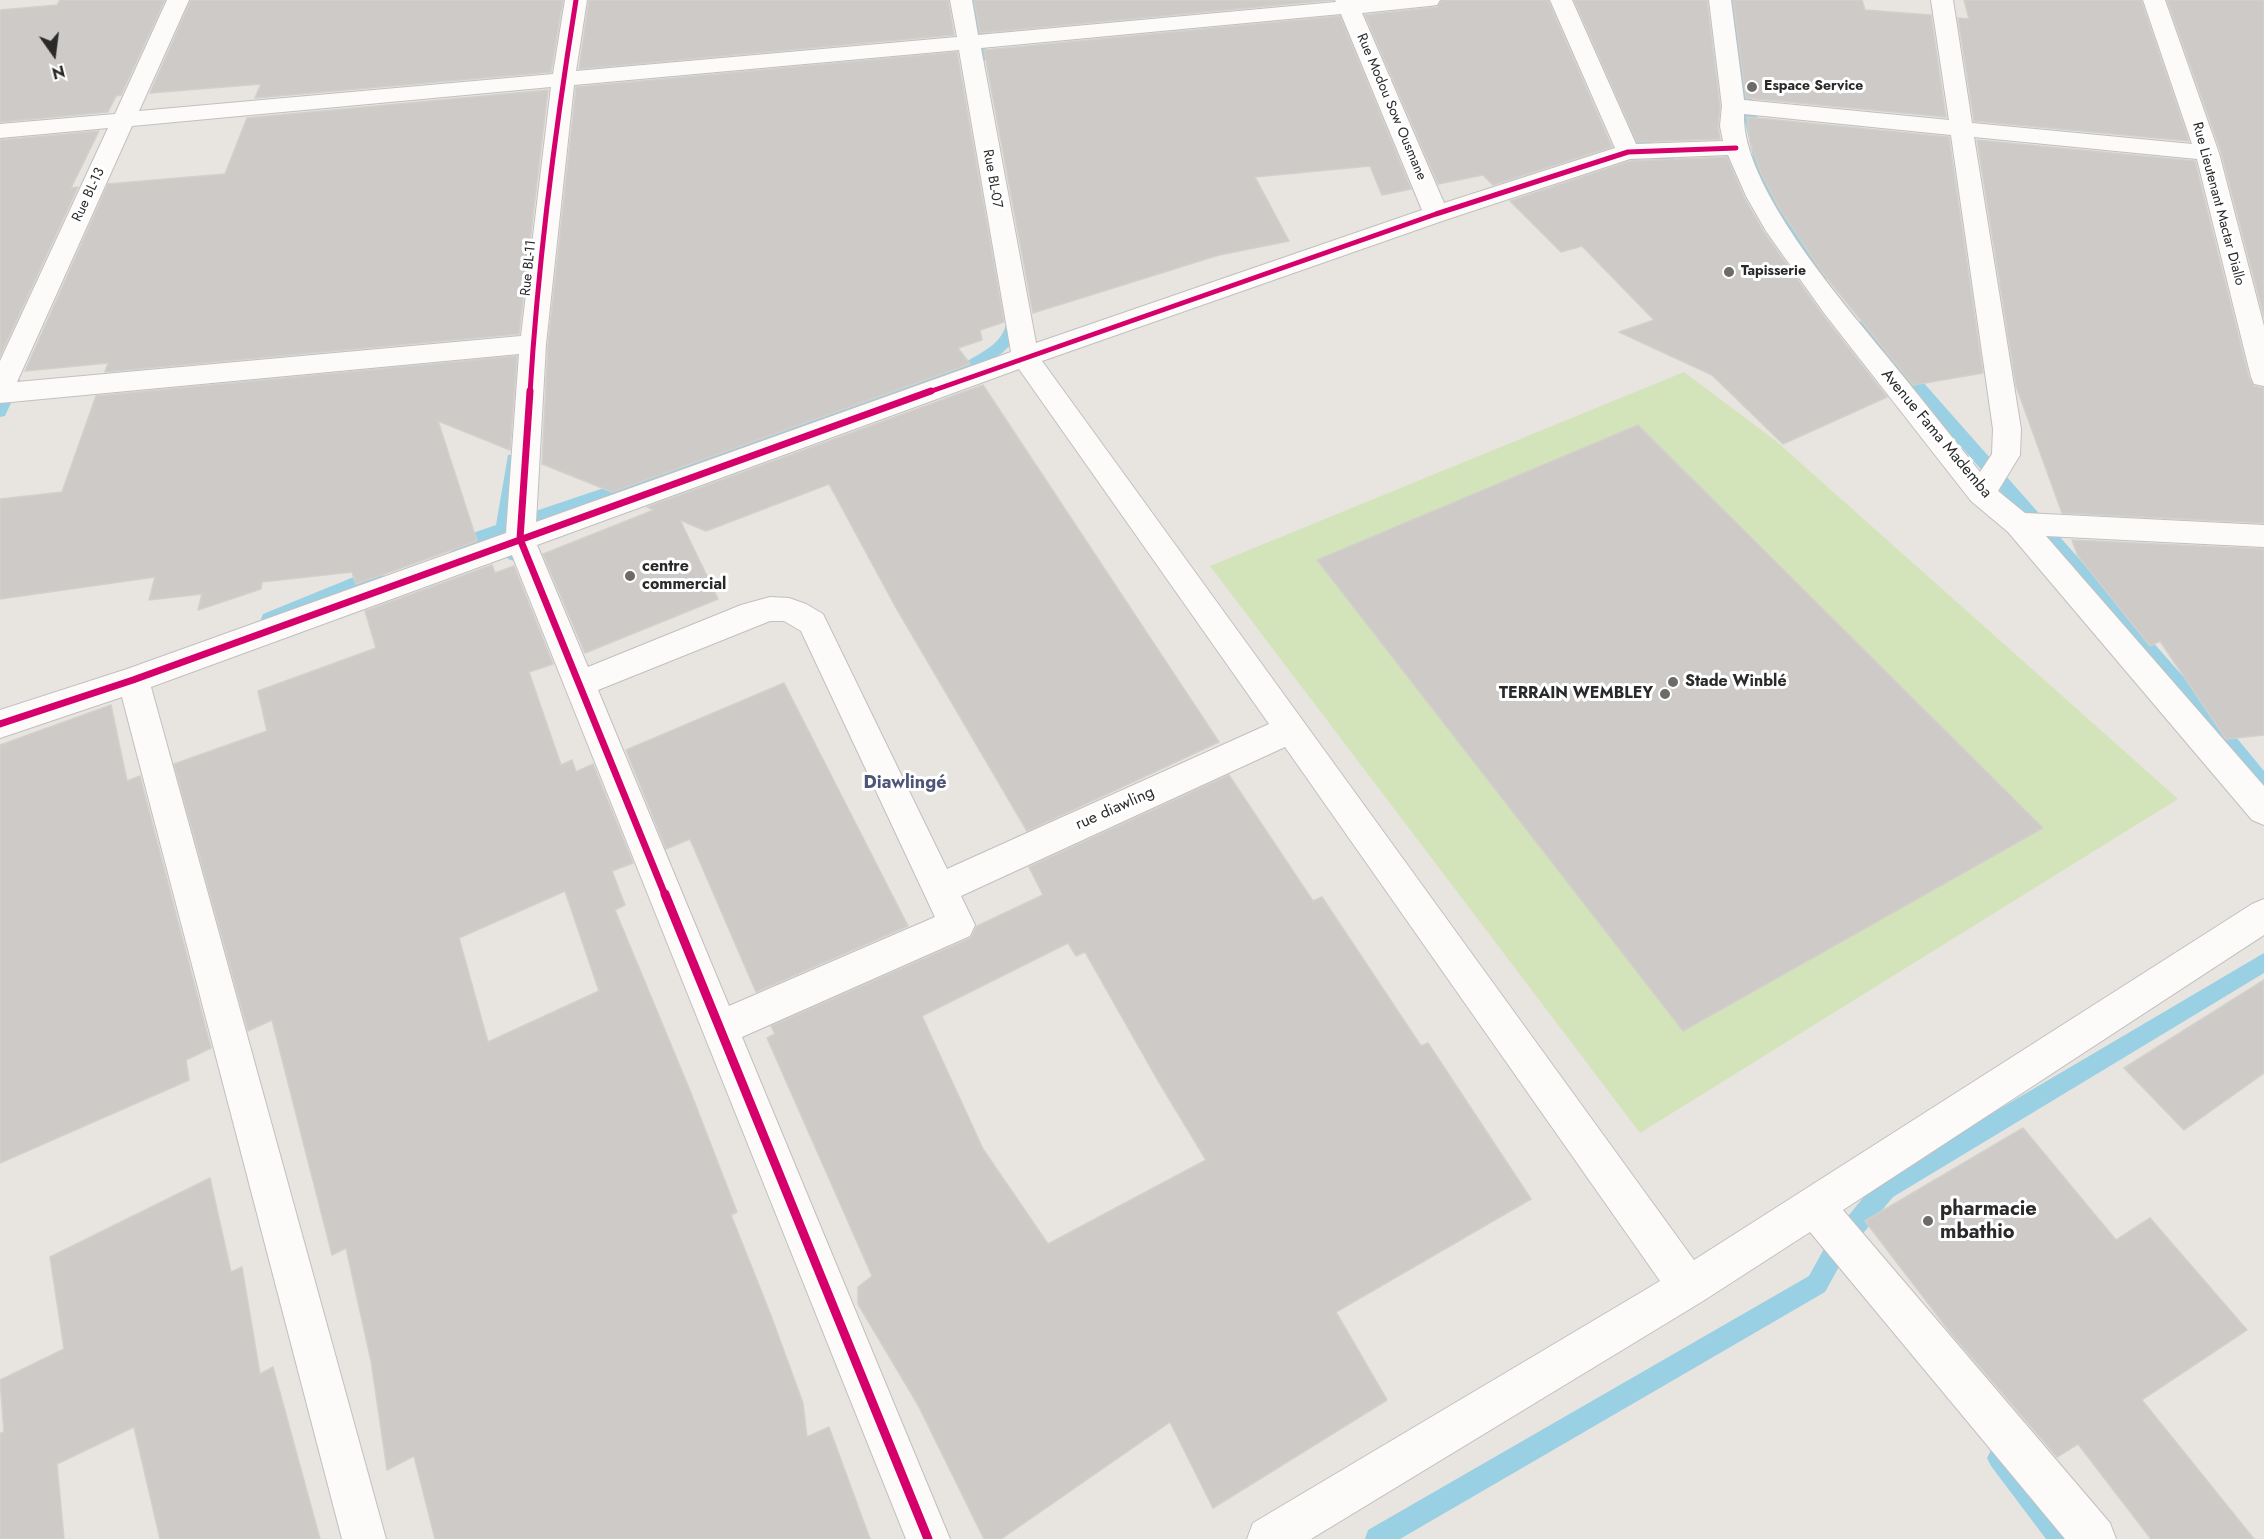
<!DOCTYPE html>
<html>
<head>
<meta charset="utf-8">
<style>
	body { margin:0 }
	#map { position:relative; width:2264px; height:1539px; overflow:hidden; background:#e8e4e0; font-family:Jost,sans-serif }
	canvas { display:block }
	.north { position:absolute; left:24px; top:24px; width:60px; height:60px; -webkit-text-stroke:4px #fff; paint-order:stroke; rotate:166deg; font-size:16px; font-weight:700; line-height:24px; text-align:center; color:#2a2a2a }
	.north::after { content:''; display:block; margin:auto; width:21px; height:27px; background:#2a2a2a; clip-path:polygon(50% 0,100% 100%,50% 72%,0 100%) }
</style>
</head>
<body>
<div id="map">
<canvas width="2264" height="1539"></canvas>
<div class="north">N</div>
</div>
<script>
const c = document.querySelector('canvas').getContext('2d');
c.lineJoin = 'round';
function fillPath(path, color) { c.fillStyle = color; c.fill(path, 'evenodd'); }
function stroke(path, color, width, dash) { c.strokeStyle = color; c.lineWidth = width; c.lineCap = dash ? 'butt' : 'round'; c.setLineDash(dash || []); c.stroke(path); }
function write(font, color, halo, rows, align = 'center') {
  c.font = font + ' Jost,sans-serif'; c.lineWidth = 6; c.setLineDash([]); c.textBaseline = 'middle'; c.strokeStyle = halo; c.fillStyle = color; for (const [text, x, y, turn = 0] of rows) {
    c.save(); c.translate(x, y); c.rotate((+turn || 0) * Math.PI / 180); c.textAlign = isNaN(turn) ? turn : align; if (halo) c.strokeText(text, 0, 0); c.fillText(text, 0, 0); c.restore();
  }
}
const pitch = new Path2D(`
	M 1684,372 L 1776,441 L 2178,799 L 1640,1133 L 1210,566 Z`);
const stream = new Path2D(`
	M 969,0 L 981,0 L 987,59 L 981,63 L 975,59 Z
	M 1724,0 L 1736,0 L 1747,77 L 1773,183 L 1797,228 L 1834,276 L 1832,279 L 1822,279 L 1786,233 L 1759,183 L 1735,77 Z
	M 1613,115 L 1692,171 L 1694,174 L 1692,177 L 1682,177 L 1609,122 L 1607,119 Z
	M 1014,310 L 1021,315 C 1021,343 1001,355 979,368 L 762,446 L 512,532 L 522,555 L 520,559 L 514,561 L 508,559 L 498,537 L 453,552 L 447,550 L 445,546 L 447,542 L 496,525 L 508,455 L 518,455 L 521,459 L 512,519 L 752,438 L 969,360 C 988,349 1007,340 1007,315 Z
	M 1864,319 L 1869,321 L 2226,725 L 2264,771 L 2264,792 L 2258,790 L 2214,735 L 1879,353 L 1857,324 Z
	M 14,376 L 21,381 L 5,416 L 0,417 L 0,396 L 9,377 Z
	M 376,568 L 382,569 L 384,574 L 382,579 L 275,624 L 269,626 L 263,624 L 261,619 L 263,614 Z
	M 2264,953 L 2264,973 L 1893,1197 L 1846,1254 L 1825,1292 L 1400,1539 L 1365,1539 L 1368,1530 L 1809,1276 L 1830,1238 L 1877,1181 Z
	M 1999,1446 L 2007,1450 L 2070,1530 L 2073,1539 L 2046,1539 L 1991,1466 L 1987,1458 L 1991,1450 Z`);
const building = new Path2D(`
	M 60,0 L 165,0 L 121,95 L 116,96 L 108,112 L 0,122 L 0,10 L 57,5 Z
	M 191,0 L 563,0 L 551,72 L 255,98 L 261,84 L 150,93 Z
	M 589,0 L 948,0 L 954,35 L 579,69 Z
	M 974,0 L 1333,0 L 980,33 Z
	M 1442,0 L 1548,0 L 1612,147 L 1493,185 L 1483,175 L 1438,184 L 1365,15 L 1437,7 Z
	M 1574,0 L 1707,0 L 1720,106 L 1718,126 L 1720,139 L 1637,142 Z
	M 1733,0 L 1862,0 L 1865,10 L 1931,15 L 1946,117 L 1746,98 Z
	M 1964,0 L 2141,0 L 2189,141 L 1974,121 L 1958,18 L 1969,19 Z
	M 2167,0 L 2264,0 L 2264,317 L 2221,152 Z
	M 1340,16 L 1411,189 L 1382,195 L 1370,166 L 1255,177 L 1289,241 L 1219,255 L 1033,313 L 984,50 Z
	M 957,52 L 1004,322 L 980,330 L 982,340 L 958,348 L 970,364 L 612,492 L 542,464 L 548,344 L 576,87 Z
	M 548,90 L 519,334 L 105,372 L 108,363 L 25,371 L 108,184 L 225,174 L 247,118 Z
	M 1747,117 L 1949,137 L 1983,373 L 1913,385 L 1822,272 L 1778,206 L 1761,173 L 1750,142 Z
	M 99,131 L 71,188 L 78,187 L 0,356 L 0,140 Z
	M 1977,140 L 2195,161 L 2249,378 L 2254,386 L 2264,388 L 2264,523 L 2062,513 L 2016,386 Z
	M 1727,157 L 1744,197 L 1764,232 L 1822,314 L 1887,397 L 1783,444 L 1712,375 L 1619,332 L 1654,320 L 1582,246 L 1561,252 L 1510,201 L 1630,161 Z
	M 517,356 L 510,450 L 438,421 L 477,541 L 356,584 L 352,572 L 262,582 L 261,589 L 198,610 L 202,594 L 149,600 L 155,577 L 0,599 L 0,499 L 62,492 L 96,396 Z
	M 983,385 L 1219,742 L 1027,831 L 895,606 L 829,484 L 706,531 L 680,520 L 718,599 L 585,653 L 543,554 L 654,510 L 647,507 Z
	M 1638,425 L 2043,828 L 1683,1031 L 1317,560 Z
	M 2072,540 L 2264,549 L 2264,735 L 2226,739 L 2160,641 L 2150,646 L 2078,556 Z
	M 492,565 L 495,573 L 514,566 L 553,664 L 529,672 L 561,765 L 572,760 L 576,772 L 593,764 L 633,863 L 612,871 L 625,905 L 615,910 L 689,1088 L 737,1212 L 731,1215 L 770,1313 L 803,1403 L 807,1437 L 829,1427 L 870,1539 L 435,1539 L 414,1456 L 387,1470 L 371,1361 L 346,1248 L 332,1255 L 272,1020 L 248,1031 L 174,764 L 267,731 L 258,691 L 376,648 L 365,611 ZM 565,891 L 599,991 L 488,1042 L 459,938 Z
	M 784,683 L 908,926 L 756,992 L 690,839 L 666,849 L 626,750 Z
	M 111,705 L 127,781 L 140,776 L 211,1048 L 186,1060 L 189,1080 L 0,1163 L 0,745 Z
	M 1229,775 L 1313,901 L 1322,897 L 1421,1046 L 1428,1043 L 1531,1199 L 1336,1312 L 1387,1400 L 1213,1508 L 1170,1422 L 1001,1539 L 984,1539 L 918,1405 L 858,1304 L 858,1287 L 872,1276 L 767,1038 L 775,1034 L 771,1026 L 971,938 L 977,926 L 1043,895 L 1029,867 ZM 1068,943 L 1076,956 L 1085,952 L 1157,1079 L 1206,1160 L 1048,1244 L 983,1149 L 922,1016 Z
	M 2264,980 L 2264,1073 L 2184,1130 L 2124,1068 Z
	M 2023,1128 L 2116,1240 L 2150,1218 L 2247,1330 L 2142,1400 L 2254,1539 L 2151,1539 L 2078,1444 L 2057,1457 L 1950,1332 L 1865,1221 Z
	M 210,1178 L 231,1272 L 242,1267 L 260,1374 L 273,1367 L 320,1539 L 160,1539 L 134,1427 L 57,1464 L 64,1539 L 0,1539 L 0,1433 L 4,1432 L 0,1380 L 64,1349 L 50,1257 Z`);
const minor = new Path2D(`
	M 167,0 L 189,0 L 139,111 L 553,74 L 565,0 L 587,0 L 576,71 L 957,37 L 950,0 L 972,0 L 978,35 L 1336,2 L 1335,0 L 1440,0 L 1437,5 L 1429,6 L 1362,13 L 1444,203 L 1615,148 L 1550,0 L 1572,0 L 1636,144 L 1723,141 L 1720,126 L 1722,106 L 1709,0 L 1731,0 L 1744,100 L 1949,120 L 1931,0 L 1953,0 L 1972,123 L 2192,144 L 2143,0 L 2165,0 L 2219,153 L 2264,326 L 2264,386 L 2254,384 L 2251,377 L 2197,159 L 1974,137 L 2021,429 L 2020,455 L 1998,491 L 2025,513 L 2264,525 L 2264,547 L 2046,536 L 2264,786 L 2264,825 L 2252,820 L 2008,532 L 1971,501 L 1824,313 L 1766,231 L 1746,196 L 1728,155 L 1630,159 L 1445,220 L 1042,361 L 1694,1260 L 2252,904 L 2264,899 L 2264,935 L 1843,1210 L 2110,1523 L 2116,1539 L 2065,1539 L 1810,1232 L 1703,1301 L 1311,1539 L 1247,1539 L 1253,1523 L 1660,1281 L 1285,747 L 961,896 L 975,925 L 970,936 L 742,1037 L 950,1539 L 906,1539 L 512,555 L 151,687 L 386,1539 L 342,1539 L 122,697 L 0,738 L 0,710 L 127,669 L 506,533 L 519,354 L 0,403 L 0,361 L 108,128 L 0,138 L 0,124 L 115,114 ZM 1341,14 L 1422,210 L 1036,343 L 981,48 ZM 959,50 L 1011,352 L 536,522 L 546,344 L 574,85 ZM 551,87 L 521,336 L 17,382 L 132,126 ZM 1744,114 L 1951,135 L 1993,429 L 1992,454 L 1980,472 C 1948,432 1917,393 1885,354 C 1841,300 1741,185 1744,114 ZM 1019,369 L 1269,724 L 947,869 L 823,614 L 806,604 L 789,598 L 770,597 L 741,605 L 588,667 L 537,545 ZM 770,621 L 784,621 L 801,631 L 935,917 L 729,1006 L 598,690 Z`);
const cyclewayFar2 = new Path2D(`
	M 530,393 C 538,262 555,130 576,0
	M 926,393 L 1436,214 L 1628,152 L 1736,148`);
const cyclewayFar1 = new Path2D(`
	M 530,391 L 520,539 L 665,895
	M 0,724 L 133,680 L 931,391`);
const cycleway = new Path2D(`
	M 665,894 L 928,1539`);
const markers = [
	[1752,87,6,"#6c6b6a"],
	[1729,272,6,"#6c6b6a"],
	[630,576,6,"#6c6b6a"],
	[1673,682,6,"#6c6b6a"],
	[1665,694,6,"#6c6b6a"],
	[1928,1221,6,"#6c6b6a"]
];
const farPoinames = [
	["Espace Service",1764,87],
	["Tapisserie",1741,272]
];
const farStreetnames = [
	["Rue Modou Sow Ousmane",1391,107,67],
	["Rue BL-07",992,179,80],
	["Rue BL-13",89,195,-65],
	["Rue Lieutenant Mactar Diallo",2218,204,75],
	["Rue BL-11",529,268,-84]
];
const streetNames = [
	["Avenue Fama Mademba",1936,434,50],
	["rue diawling",1115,809,-24]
];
const poiNames = [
	["centre",642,567],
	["commercial",642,585],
	["Stade Winblé",1685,682],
	["TERRAIN WEMBLEY",1653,694,"right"]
];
const neighbourhoodNames = [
	["Diawlingé",905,784]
];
const nearPoinames = [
	["pharmacie",1940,1210],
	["mbathio",1940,1233]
];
fillPath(pitch, '#d4e4ba');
fillPath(stream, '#9ad0e4');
fillPath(building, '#cdcac7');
stroke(building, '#d3d0cc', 1.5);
stroke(minor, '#c1c0c0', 2);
fillPath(minor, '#fcfbfa');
stroke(cyclewayFar2, '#d6006c', 5);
stroke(cyclewayFar1, '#d6006c', 7);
stroke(cycleway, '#d6006c', 9);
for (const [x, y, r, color] of markers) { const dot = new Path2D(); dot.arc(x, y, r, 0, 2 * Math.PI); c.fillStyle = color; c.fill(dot); stroke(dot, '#fff', 2); }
write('bold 14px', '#2a2a2a', '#fff', farPoinames, 'left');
write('14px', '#2a2a2a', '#fff', farStreetnames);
write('16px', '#2a2a2a', '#fff', streetNames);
write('bold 16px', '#2a2a2a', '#fff', poiNames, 'left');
write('bold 18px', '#4e5577', '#fff', neighbourhoodNames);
write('bold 20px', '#2a2a2a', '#fff', nearPoinames, 'left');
</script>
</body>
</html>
